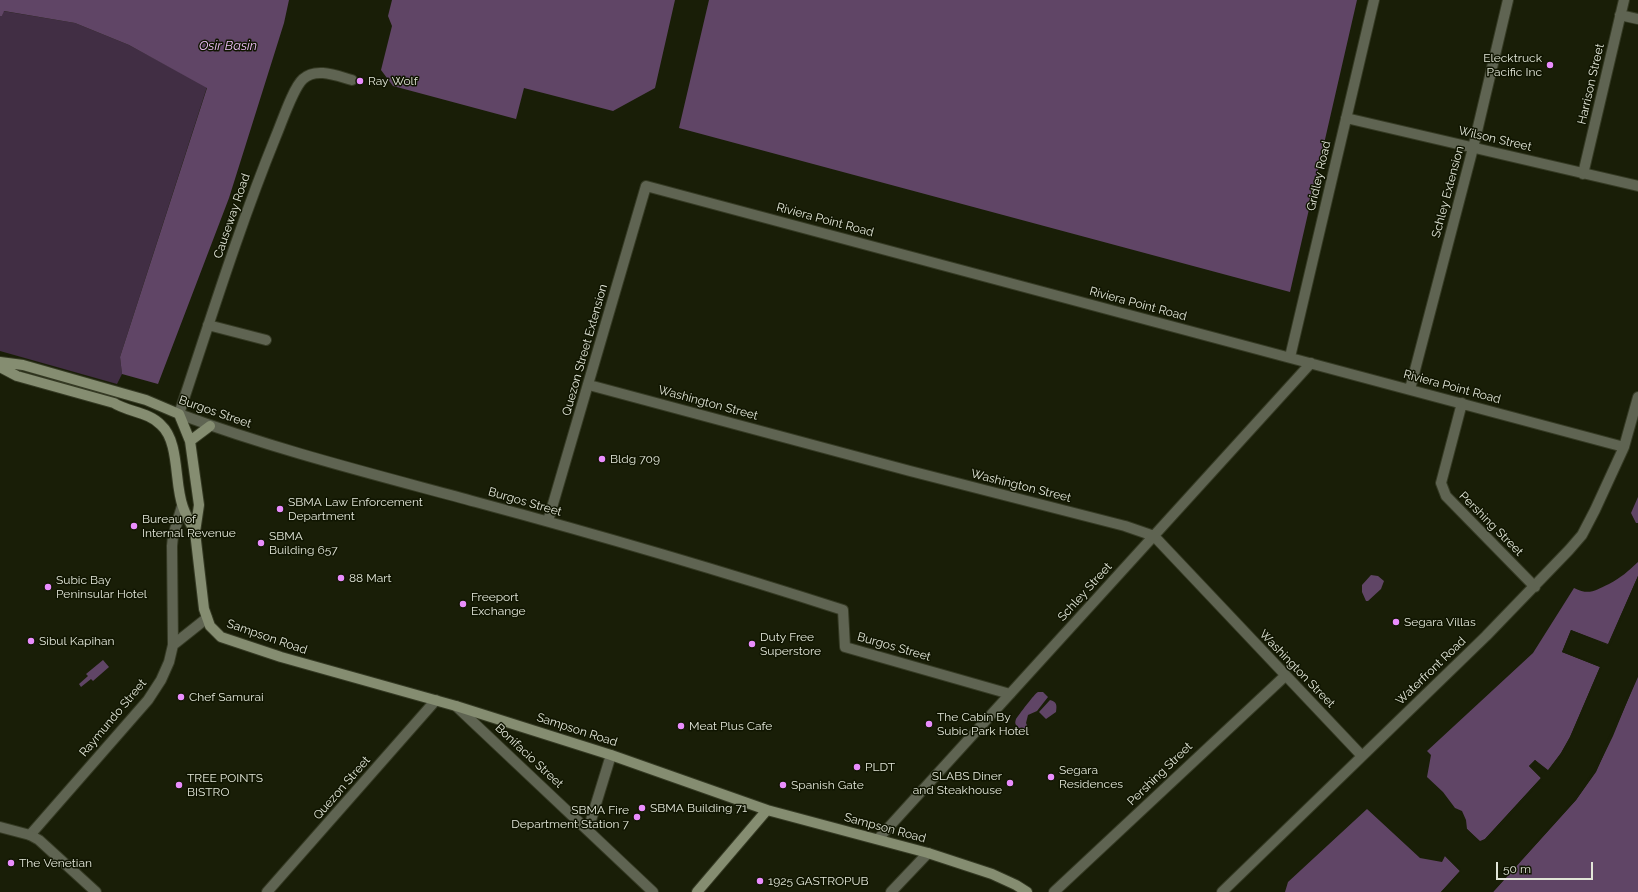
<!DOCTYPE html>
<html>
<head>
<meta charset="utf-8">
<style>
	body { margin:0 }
	#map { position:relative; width:1638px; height:892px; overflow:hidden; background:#191e07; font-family:Raleway,sans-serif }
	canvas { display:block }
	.scale { position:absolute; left:1496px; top:862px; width:97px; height:18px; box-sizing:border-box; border:2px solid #e2e6d8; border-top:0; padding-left:5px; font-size:12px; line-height:14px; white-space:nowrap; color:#e2e6d8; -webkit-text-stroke:3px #101501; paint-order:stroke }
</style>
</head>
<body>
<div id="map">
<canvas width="1638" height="892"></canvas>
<div class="scale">50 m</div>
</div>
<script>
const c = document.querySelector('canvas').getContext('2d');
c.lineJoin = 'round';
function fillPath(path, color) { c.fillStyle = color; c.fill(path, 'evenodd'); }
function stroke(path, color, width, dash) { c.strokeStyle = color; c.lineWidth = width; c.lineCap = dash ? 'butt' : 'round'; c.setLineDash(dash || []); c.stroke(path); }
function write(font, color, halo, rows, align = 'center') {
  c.font = font + ' Raleway,sans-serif'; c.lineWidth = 3; c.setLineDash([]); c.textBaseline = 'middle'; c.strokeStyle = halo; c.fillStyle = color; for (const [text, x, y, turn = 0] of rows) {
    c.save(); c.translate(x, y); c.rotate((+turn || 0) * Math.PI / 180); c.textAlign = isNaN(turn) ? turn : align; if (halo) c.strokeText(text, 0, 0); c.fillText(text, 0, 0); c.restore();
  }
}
const green = new Path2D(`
	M 3,11 L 75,23 L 129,45 L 207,87 L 120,357 L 122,374 L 117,384 L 0,351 L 0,16 L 2,16 Z`);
const water = new Path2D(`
	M 0,0 L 289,0 L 284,23 L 229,198 L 158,384 L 122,374 L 120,357 L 207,88 L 129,45 L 75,23 L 4,11 L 2,16 L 0,16 Z
	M 392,0 L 675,0 L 655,88 L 613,111 L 524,88 L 516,119 L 393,86 L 381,70 L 392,26 L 388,16 Z
	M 709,0 L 1357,0 L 1290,292 L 679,128 Z
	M 1638,497 L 1638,523 L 1636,523 L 1631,513 Z
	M 1638,562 L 1638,576 L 1608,645 L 1571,630 L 1562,652 L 1600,667 L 1570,737 L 1561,753 L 1548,771 L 1535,760 L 1529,766 L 1541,778 L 1485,839 L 1480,842 L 1467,829 L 1466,820 L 1462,811 L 1455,808 L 1443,792 L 1427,777 L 1431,755 L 1427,751 L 1533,653 L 1574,588 C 1590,596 1595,590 1609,584 C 1622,577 1627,572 1638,562 Z
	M 1371,575 L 1378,576 L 1384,581 L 1381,589 L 1368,601 L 1366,601 L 1362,592 L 1362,585 Z
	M 103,660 L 109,667 L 93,681 L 91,679 L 81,687 L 79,684 L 88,676 L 86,674 Z
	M 1638,677 L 1638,892 L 1493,892 L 1576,800 L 1596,772 Z
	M 1038,692 L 1043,692 L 1048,697 L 1037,711 L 1028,715 L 1026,723 L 1029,730 L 1027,732 L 1023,732 L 1016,725 C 1015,723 1015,722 1016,719 C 1018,716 1035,693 1038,692 Z
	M 1050,700 C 1057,702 1057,705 1056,712 L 1046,719 L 1039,712 Z
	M 1367,809 L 1420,858 L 1442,862 L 1445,856 L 1460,871 L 1441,892 L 1285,892 L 1288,882 Z`);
const pier = new Path2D(`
	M 1638,576 L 1638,581 L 1610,646 L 1572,632 L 1564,651 L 1600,665 L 1602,667 L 1572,738 L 1563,754 L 1549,772 L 1547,772 L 1535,762 L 1532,766 L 1543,776 L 1543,779 L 1487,841 L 1479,843 L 1466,831 L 1467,829 L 1480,841 L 1485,839 L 1541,778 L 1529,766 L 1535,760 L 1548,770 L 1561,753 L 1570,737 L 1600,667 L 1562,652 L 1571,630 L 1608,644 Z
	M 1638,675 L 1613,736 L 1596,771 L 1576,800 L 1493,892 L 1491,892 L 1574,799 L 1594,770 L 1636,676 Z
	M 1447,855 L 1462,871 L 1443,892 L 1441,892 L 1460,871 L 1445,856 Z`);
const minor = new Path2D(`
	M 1620,15 L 1638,19
	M 352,80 C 337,76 316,67 303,79 C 293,88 282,122 276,136 C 239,227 210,321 179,414 C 276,450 377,475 476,502 C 599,535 722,571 843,610 L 845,647 L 1010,694
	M 1346,118 L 1638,186
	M 1583,174 L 1624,0
	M 208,325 L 266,340
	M 1290,357 L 1374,0
	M 589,385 L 910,471 L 1125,526 L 1154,536 L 1362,756
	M 1410,389 L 1473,148 L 1508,0
	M 1462,403 L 1441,483 L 1446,496 L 1535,587
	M 548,521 L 646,186 L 1624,447
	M 173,645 L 207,618
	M 456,706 L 653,892
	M 588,830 L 611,755
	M 30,835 L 148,700 L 161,680 L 169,662 L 173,645 L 172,546 L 173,536 L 182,506
	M 878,839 L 1311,363
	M 267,892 L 436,700
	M 891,892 L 928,853
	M 1054,892 L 1285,676
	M 1222,892 L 1486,636 L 1569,550 L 1582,535 L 1595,510 L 1624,447 L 1638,397`);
const tertiary = new Path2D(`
	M 0,827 L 30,835 L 39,840 L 96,892`);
const secondary = new Path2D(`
	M 0,362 L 23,365 L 146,400 L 179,414
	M 0,367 L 17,376 L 114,403 C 128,412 149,412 161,425 C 180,442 174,484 183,507 C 186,516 191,524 195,532
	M 179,414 L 190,441 L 199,505 L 195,532 L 204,609 L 210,626 L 221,637 L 281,657 L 456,706 L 611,755 L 767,810 L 928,853 L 992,874 L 1016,885 L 1027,892
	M 190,441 L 210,426
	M 697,892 L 767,810`);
const markers = [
	[1550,65,4,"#ea8dfd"],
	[360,81,4,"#ea8dfd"],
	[602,459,4,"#ea8dfd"],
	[280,509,4,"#ea8dfd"],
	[134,526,4,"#ea8dfd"],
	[261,543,4,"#ea8dfd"],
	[341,578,4,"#ea8dfd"],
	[48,587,4,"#ea8dfd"],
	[463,604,4,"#ea8dfd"],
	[1396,622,4,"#ea8dfd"],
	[31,641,4,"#ea8dfd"],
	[752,644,4,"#ea8dfd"],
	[181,697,4,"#ea8dfd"],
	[929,724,4,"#ea8dfd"],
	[681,726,4,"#ea8dfd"],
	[857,767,4,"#ea8dfd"],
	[1051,777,4,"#ea8dfd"],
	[1010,783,4,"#ea8dfd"],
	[179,785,4,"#ea8dfd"],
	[783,785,4,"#ea8dfd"],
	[642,808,4,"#ea8dfd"],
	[637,817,4,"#ea8dfd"],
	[11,863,4,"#ea8dfd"],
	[760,881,4,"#ea8dfd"]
];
const poiNames = [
	["Elecktruck",1542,58,"right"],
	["Pacific Inc",1542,72,"right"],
	["Ray Wolf",368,81],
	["Bldg 709",610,459],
	["SBMA Law Enforcement",288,502],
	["Department",288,516],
	["Bureau of",142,519],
	["Internal Revenue",142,533],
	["SBMA",269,536],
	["Building 657",269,550],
	["88 Mart",349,578],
	["Subic Bay",56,580],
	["Peninsular Hotel",56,594],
	["Freeport",471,597],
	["Exchange",471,611],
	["Segara Villas",1404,622],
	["Duty Free",760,637],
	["Superstore",760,651],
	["Sibul Kapihan",39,641],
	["Chef Samurai",189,697],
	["The Cabin By",937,717],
	["Subic Park Hotel",937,731],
	["Meat Plus Cafe",689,726],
	["PLDT",865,767],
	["Segara",1059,770],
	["Residences",1059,784],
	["SLABS Diner",1002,776,"right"],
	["and Steakhouse",1002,790,"right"],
	["TREE POINTS",187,778],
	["BISTRO",187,792],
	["Spanish Gate",791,785],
	["SBMA Building 71",650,808],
	["SBMA Fire",629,810,"right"],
	["Department Station 7",629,824,"right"],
	["The Venetian",19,863],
	["1925 GASTROPUB",768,881]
];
const streetNames = [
	["Harrison Street",1591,84,-77],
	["Wilson Street",1495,139,13],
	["Gridley Road",1319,176,-77],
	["Schley Extension",1448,192,-75],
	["Causeway Road",232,216,-71],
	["Riviera Point Road",825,220,15],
	["Riviera Point Road",1138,304,15],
	["Quezon Street Extension",585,350,-74],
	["Riviera Point Road",1452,387,15],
	["Washington Street",708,403,15],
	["Burgos Street",215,412,19],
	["Washington Street",1021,486,14],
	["Burgos Street",525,502,16],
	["Pershing Street",1491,524,45],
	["Schley Street",1085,592,-48],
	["Sampson Road",267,637,19],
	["Burgos Street",894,647,16],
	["Washington Street",1297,669,46],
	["Waterfront Road",1431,671,-44],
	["Raymundo Street",113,718,-50],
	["Sampson Road",577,730,18],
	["Bonifacio Street",529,756,43],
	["Pershing Street",1160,774,-44],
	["Quezon Street",342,788,-49],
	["Sampson Road",885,828,15]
];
const waterNames = [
	["Osir Basin",228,46]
];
fillPath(green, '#412e44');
fillPath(water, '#604566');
fillPath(pier, '#191e07');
stroke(minor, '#353a24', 12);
stroke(tertiary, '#353a24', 12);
stroke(secondary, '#353a24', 12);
stroke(minor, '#5f6452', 10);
stroke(tertiary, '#5f6452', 10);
stroke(secondary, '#858d71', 10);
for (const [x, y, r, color] of markers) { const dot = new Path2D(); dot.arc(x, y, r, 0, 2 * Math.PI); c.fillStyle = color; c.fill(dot); stroke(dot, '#101501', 1.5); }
write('12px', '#e2e6d8', '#101501', poiNames, 'left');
write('12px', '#e2e6d8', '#101501', streetNames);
write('italic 13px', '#eebff8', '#101501', waterNames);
</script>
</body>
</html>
